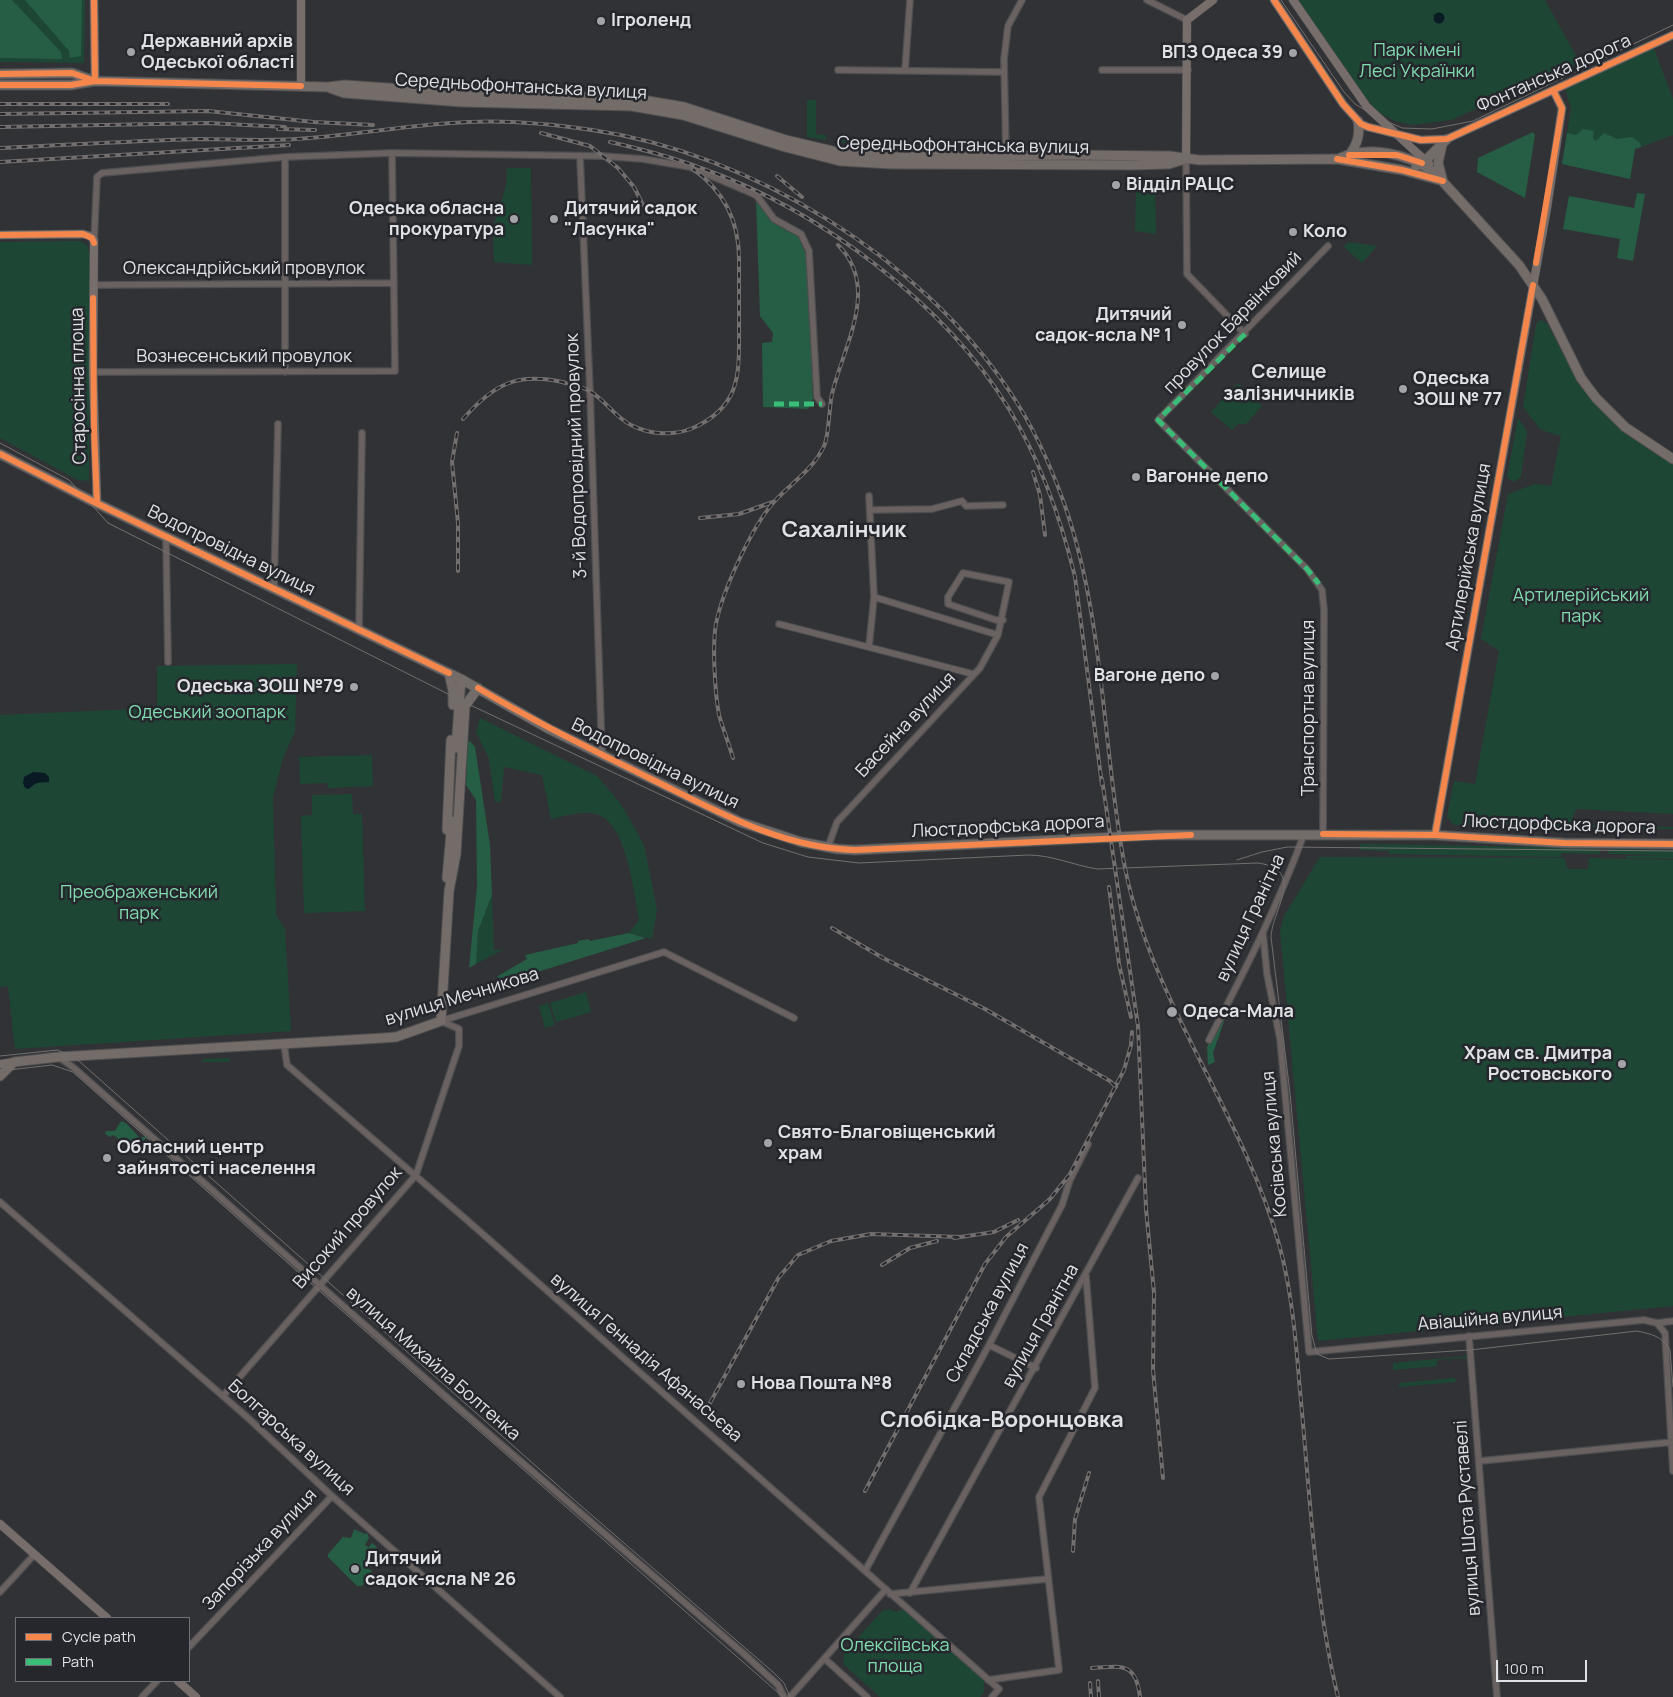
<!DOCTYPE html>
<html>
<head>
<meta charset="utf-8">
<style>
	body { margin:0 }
	#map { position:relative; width:1673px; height:1697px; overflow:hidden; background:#313235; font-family:Manrope,sans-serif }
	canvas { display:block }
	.legend { position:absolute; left:15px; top:1617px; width:175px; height:65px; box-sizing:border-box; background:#25272d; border:1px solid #707177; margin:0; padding:6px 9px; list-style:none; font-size:15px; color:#e0e1e5 }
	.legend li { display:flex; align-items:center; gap:10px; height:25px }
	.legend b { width:25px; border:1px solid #707177 }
	.scale { position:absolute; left:1496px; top:1660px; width:91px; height:22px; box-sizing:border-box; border:2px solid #e0e1e5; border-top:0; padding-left:6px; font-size:15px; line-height:18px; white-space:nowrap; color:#e0e1e5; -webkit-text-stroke:4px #25272d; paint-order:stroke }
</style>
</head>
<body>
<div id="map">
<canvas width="1673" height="1697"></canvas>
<ul class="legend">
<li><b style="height:6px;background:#f5874c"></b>Cycle path</li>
<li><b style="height:6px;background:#3abd76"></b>Path</li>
</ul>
<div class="scale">100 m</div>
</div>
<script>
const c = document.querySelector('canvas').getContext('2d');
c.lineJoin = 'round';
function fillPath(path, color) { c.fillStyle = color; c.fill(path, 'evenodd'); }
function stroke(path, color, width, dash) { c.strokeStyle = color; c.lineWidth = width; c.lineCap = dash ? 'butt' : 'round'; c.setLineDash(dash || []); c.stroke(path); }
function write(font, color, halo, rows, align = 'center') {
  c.font = font + ' Manrope,sans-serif'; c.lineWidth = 5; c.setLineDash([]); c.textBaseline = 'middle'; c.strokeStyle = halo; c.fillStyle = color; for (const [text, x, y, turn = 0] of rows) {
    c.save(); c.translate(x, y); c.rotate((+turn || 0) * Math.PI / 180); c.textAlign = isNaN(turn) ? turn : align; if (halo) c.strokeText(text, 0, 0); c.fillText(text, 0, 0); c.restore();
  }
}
const green = new Path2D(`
	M 0,0 L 85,0 L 84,63 L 0,62 Z
	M 1297,0 L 1545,0 L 1580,63 L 1451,120 L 1412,125 L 1395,121 L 1379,113 L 1361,93 Z
	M 1653,46 L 1673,99 L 1673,135 L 1635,149 L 1630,179 L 1562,164 L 1571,109 L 1565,87 Z
	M 807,100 L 816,100 L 816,134 L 826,135 L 826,140 L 807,137 Z
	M 840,137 L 857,139 L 857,145 L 839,142 Z
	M 507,168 L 531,168 L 532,265 L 494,262 L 493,228 L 506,186 Z
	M 1136,192 L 1155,194 L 1156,234 L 1135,231 Z
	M 81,241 L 87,245 L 90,255 L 89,481 L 78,480 L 0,438 L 0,242 Z
	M 1348,242 L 1377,246 L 1362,263 L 1344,247 Z
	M 1540,320 L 1547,323 C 1581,391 1604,426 1673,462 L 1673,814 L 1576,809 L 1569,827 L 1454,825 L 1447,817 L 1454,781 L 1475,784 L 1499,651 L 1481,639 L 1508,494 L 1535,484 L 1551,486 L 1561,436 L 1541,430 L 1523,407 L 1536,325 Z
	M 1238,383 L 1262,406 L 1246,424 L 1238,424 L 1232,430 L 1211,412 Z
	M 1518,418 L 1527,431 L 1521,477 L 1513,482 L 1507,477 Z
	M 297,664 L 295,731 L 283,758 L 273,797 L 276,915 L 285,929 L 291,1031 L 15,1049 L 8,986 L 0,987 L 0,715 L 157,708 L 157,666 Z
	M 480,718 L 597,776 L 621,804 L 644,845 L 657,910 L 652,939 L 629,933 L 639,920 C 634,893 627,822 596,814 C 582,810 565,816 551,819 L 542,775 L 504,767 L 501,802 L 495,802 L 489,759 L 476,732 Z
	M 372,755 L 373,786 L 328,788 L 327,783 L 300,784 L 299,757 Z
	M 352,794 L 353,814 L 362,814 L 365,911 L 304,913 L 301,816 L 312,815 L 312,795 Z
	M 1582,825 L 1673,827 L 1673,829 L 1578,827 Z
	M 1360,844 L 1598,848 L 1601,854 L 1561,853 L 1561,857 L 1389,854 L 1389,851 L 1360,850 Z
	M 1609,849 L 1673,850 L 1673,859 L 1626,858 L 1626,856 L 1669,855 L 1608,854 Z
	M 1320,857 L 1565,858 L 1567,869 L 1588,869 L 1589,858 L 1673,860 L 1673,1306 L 1318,1341 L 1280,931 L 1284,916 Z
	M 492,895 L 494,950 L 504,949 L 476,964 L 478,931 Z
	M 586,992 L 591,1012 L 556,1022 L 550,1003 Z
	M 548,1003 L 555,1025 L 545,1028 L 539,1006 Z
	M 229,1058 L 230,1062 L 202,1062 L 203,1059 Z
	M 1468,1356 L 1468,1371 L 1466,1358 L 1449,1359 L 1450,1365 L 1448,1359 L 1437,1360 L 1437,1366 L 1393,1370 L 1393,1363 Z
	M 1455,1378 L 1456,1382 L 1399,1387 L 1399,1383 Z
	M 889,1609 L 897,1612 L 903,1609 L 984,1679 L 984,1692 L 980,1697 L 880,1697 L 843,1664 L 844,1653 L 883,1610 Z`);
const forest = new Path2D(`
	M 0,0 L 12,0 L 61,52 L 62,59 L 0,58 Z
	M 25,0 L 82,0 L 81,56 L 70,58 L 69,51 Z
	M 1583,129 L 1594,131 L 1593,138 L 1596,141 L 1604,133 L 1617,139 L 1632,137 L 1640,143 L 1641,147 L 1635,149 L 1630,179 L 1562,164 L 1567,133 L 1576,135 Z
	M 1533,132 L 1535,135 L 1525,198 L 1477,172 L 1478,158 Z
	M 1637,193 L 1645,194 L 1633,261 L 1617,258 L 1620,239 L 1563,229 L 1569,196 L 1634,208 Z
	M 756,200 L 775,224 L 798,236 L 807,257 L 813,399 L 808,409 L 763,407 L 762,343 L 772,342 L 773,333 L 760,316 Z
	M 470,741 L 475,747 L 490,845 L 492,895 L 478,931 L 476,964 L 469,968 L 477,886 L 476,800 L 466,785 L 468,742 Z
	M 629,933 L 646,938 L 499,984 L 498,976 L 527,959 L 525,955 L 578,943 L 578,941 L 589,939 L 590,941 Z
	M 1222,1018 L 1225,1019 L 1213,1053 L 1215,1062 L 1208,1065 L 1207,1047 Z
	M 121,1121 L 126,1123 L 140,1138 L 149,1135 L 135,1150 L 113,1135 L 110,1137 L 105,1134 L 106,1131 L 115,1131 Z
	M 354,1529 L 365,1534 L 367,1533 L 369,1538 L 365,1545 L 369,1547 L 372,1543 L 377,1547 L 375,1552 L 385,1553 L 382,1561 L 373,1555 L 365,1564 L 373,1573 L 362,1586 L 357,1586 L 328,1557 L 328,1554 L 343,1537 L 351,1538 Z`);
const water = new Path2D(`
	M1433.5 18a5.5 5.5 0 1 1 11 0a5.5 5.5 0 1 1-11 0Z
	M 33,772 L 45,773 L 49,777 L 49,782 C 38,783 37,781 29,789 L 25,788 L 23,783 L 24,777 Z`);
const street = new Path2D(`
	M 1147,0 L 1187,20
	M 838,70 L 1004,72
	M 1102,70 L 1188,70
	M 905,71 L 910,0
	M 580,156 L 590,392 L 602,755
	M 1006,156 L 1004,59 L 1008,26 L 1022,0
	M 285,157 L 285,372
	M 1186,159 L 1187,274 L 1245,334
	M 94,241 L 97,177 L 102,173 L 285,157 L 392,153 L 602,156 L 643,159 L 690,167 L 749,192 L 757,196 L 774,219 L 801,234 L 809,251 L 817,397 L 822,404
	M 93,285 L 394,283
	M 93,372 L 395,371 L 392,153
	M 870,510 L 932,509 L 962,501 L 966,506 L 1003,505
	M 166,536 L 168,662
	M 274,588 L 278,424
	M 874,597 L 998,635
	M 779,624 L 973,674
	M 359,629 L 362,433
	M 869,647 L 874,597 L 869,496
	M 1323,834 L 1324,610 L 1322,590 L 1307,569 L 1158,420 L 1328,246
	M 828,847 L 837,822 L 980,668 L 998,635 L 1009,582 L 963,573 L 948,597 L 948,604 L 996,620 L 1003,620
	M 1263,934 L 1267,974 L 1280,1039 L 1309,1352 L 1644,1320 L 1657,1323 L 1673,1321
	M 441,1021 L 664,952 L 794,1018
	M 1209,1040 C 1244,972 1278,906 1304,834
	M 284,1044 L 287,1065 L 468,1221 L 999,1689 L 992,1697
	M 60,1058 L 74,1068 L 460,1409 L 743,1653 L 778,1685 L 784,1697
	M 0,1202 L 247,1417 L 332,1496 L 560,1697
	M 1657,1323 L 1665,1333 L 1673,1471
	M 1469,1336 L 1497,1697
	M 989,1345 L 1036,1368
	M 223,1396 L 416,1175 L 459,1046 L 459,1029 L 441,1021
	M 1480,1461 L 1673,1442
	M 865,1571 L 989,1345 L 1062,1205 L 1070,1180 L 1088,1144
	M 0,1592 L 34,1555
	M 910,1593 L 1138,1178
	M 890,1594 L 1047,1579
	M 189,1647 L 332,1496
	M 825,1659 L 867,1697
	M 988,1680 L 1059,1670 L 1039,1497 L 1095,1388 L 1086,1276
	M 142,1697 L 157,1681
	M 790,1697 L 886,1589`);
const secondary = new Path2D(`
	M 94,0 L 95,81
	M 301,0 L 301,86
	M 1274,0 L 1343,104 L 1361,124 L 1368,127 L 1421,140 L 1447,139 L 1673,35
	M 1293,0 L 1367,107 L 1429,164
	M 1186,159 L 1187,20 L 1213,0
	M 0,235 L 83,234 L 90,236 L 94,240 L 93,372 L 97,503
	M 1435,835 L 1547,208 L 1561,115 L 1562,108 L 1553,90
	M 0,1064 L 14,1062
	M 0,1524 L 107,1618
	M 178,1681 L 196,1697`);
const primary = new Path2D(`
	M 0,74 L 72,73 L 92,80
	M 0,85 L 71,85 L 95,81 L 328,87 L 345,85 L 461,93 L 631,98 L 684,107 L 786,140 L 841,153 L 891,157 L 1073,155 L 1170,156 L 1199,160 L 1337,159 L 1402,170 L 1443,181
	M 330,88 L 344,93 L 461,102 L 631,106 L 683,115 L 785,147 L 840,161 L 891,164 L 1133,165 L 1169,164 L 1182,160
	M 1349,155 C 1358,144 1360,134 1358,121
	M 1340,158 C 1370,145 1408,154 1434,172 L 1519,265 L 1542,299 L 1581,378 L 1596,398 L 1625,427 L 1673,459
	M 1416,166 L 1426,160 L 1447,139
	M 1442,178 L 1438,163 L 1442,145
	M 0,454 L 92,501 L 461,679 L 549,729 L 740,822 L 801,842 L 837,849 L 855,850 L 1158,835 L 1433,835 L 1564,843 L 1673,844
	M 449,673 L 453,691 L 453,705
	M 456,748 L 461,679
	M 447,830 L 451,740
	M 447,878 L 452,821
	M 0,1076 L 14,1062 L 58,1057 L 383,1038 L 396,1037 L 441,1021 L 449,891 L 456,854 L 465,706 L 478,688`);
const tram = new Path2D(`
	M 1281,0 L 1344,92 L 1355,104 L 1375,116 L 1402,128 L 1432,129 L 1473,121 L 1673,25
	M 0,443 L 69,480 L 108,523 L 466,703 L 763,843 L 808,857 L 859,863 L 1028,855 C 1052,855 1073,865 1097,869 L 1258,863 C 1307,870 1272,910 1271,937 L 1290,1093 L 1312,1336 L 1317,1354 L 1329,1359 L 1470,1350 L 1637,1331 C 1651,1334 1662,1336 1670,1350 L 1673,1387
	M 1237,860 L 1262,852 L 1287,847 L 1673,851
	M 0,1056 L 58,1050 L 79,1061 L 572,1498 L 773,1672 L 784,1683 L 790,1697
	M 0,1071 L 52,1065 L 73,1072 L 307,1280 L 783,1697`);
const rail = new Path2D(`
	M 0,104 L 168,104
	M 0,114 L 208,111 L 314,122 L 373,125
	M 0,127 L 208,123 L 285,127
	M 278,129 L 315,130
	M 541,133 L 590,146 L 618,168 L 634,187 L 643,205
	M 610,142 C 641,149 672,157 701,168 C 818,209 945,303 1009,409 C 1040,460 1061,519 1075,577 L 1102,785
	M 0,148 C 66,145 132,141 198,139 C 234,139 272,142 309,138 C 362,134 415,124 469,122 C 509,120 551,124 592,130 C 751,153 921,258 1010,392 C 1033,426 1050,464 1064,503 C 1105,619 1102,747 1125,868 C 1152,1003 1242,1112 1279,1244 C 1292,1291 1296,1342 1300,1391 C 1310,1493 1314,1597 1338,1697
	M 0,162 L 289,145
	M 777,176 L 802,197
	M 463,419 C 493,385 516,372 562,382 C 572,385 582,386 591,392 C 606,401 615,417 631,425 C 650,435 674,436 693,428 C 742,406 739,373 739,327 C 739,304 739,281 739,259 C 739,221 724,191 693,169
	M 457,433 L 452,462 L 458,523 L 458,571
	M 1033,472 L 1040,495 L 1045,535
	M 700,518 L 739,514 L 773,502
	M 733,758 C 729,744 723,729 719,715 C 715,693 712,645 716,624 C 722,592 752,526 774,502 C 791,483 813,470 824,446 C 829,436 829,407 832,394 C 843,347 881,287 838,245
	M 1102,779 L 1138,1026 L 1146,1209 L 1154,1293 L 1153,1370 L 1163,1478
	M 1109,887 L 1119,964 L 1131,1017
	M 832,928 L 883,958 L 985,1009 L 1110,1081 L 1116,1087
	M 954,1238 L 994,1232 L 1018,1220
	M 882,1265 L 910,1248 L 937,1241
	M 705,1412 L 779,1277 L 798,1255 L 831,1241 L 871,1234 L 961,1237
	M 865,1491 L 985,1264 L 1006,1237 L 1050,1199 L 1070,1174 L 1124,1070 L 1131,1045 L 1132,1032
	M 1073,1551 L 1075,1519 L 1089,1473
	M 1092,1668 C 1122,1666 1136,1662 1140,1697
	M 1098,1681 L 1099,1697
	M 1090,1683 L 1091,1697`);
const quiet = new Path2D(`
	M 1245,334 L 1158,420 L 1307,569 L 1319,584
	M 774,404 L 822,404`);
const cycleway = new Path2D(`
	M 94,0 L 95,81
	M 1274,0 L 1343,104 L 1361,124 L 1368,127 L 1421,140 L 1447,139 L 1673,35
	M 0,74 L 72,73 L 92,80
	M 0,85 L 71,85 L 95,81 L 301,86
	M 1349,155 L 1397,155 L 1422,163
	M 1337,159 L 1402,170 L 1443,181
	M 0,235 L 83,234 L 92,238 L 94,243
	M 1536,263 L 1561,115 L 1562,108 L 1553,90
	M 93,298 L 94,430 L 97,503
	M 0,454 L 92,501 L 449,673
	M 478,688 C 533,721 591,749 649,778 C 715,810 780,848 855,850 L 1191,835
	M 1323,834 L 1435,835 L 1564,843 L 1673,844
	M 1435,835 L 1533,285`);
const markers = [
	[601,21,5,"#a3a4a7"],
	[131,52,5,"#a3a4a7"],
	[1293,53,5,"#a3a4a7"],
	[1116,185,5,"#a3a4a7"],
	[514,219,5,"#a3a4a7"],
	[554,219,5,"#a3a4a7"],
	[1293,232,5,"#a3a4a7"],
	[1182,325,5,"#a3a4a7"],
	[1403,389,5,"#a3a4a7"],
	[1136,477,5,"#a3a4a7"],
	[1215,676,5,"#a3a4a7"],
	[354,687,5,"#a3a4a7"],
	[1172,1012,6,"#a3a4a7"],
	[1622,1064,5,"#a3a4a7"],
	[768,1143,5,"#a3a4a7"],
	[107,1158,5,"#a3a4a7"],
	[741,1384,5,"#a3a4a7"],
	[355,1569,5,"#a3a4a7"]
];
const poiNames = [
	["Ігроленд",611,21],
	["Державний архів",141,42],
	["Одеської області",141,63],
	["ВПЗ Одеса 39",1283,53,"right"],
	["Відділ РАЦС",1126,185],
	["Одеська обласна",504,209,"right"],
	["прокуратура",504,230,"right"],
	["Дитячий садок",564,209],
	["\"Ласунка\"",564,230],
	["Коло",1303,232],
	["Дитячий",1172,315,"right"],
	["садок-ясла № 1",1172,336,"right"],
	["Одеська",1413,379],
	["ЗОШ № 77",1413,400],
	["Вагонне депо",1146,477],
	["Вагоне депо",1205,676,"right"],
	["Одеська ЗОШ №79",344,687,"right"],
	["Одеса-Мала",1183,1012],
	["Храм св. Дмитра",1612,1054,"right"],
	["Ростовського",1612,1075,"right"],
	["Свято-Благовіщенський",778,1133],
	["храм",778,1154],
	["Обласний центр",117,1148],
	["зайнятості населення",117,1169],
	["Нова Пошта №8",751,1384],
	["Дитячий",365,1559],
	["садок-ясла № 26",365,1580]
];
const parkNames = [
	["Парк імені",1417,51],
	["Лесі Українки",1417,72],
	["Артилерійський",1581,596],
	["парк",1581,617],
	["Одеський зоопарк",207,713],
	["Преображенський",139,893],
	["парк",139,914],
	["Олексіївська",895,1646],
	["площа",895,1667]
];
const streetNames = [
	["Фонтанська дорога",1554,74,-24],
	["Середньофонтанська вулиця",521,87,3],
	["Середньофонтанська вулиця",963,146,1],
	["Олександрійський провулок",244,269],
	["провулок Барвінковий",1233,323,-46],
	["Вознесенський провулок",244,357],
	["Старосінна площа",79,386,-91],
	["3-й Водопровідний провулок",577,456,-92],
	["Водопровідна вулиця",231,551,26],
	["Артилерійська вулиця",1469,557,-80],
	["Транспортна вулиця",1309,708,-90],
	["Басейна вулиця",906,725,-47],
	["Водопровідна вулиця",655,764,26],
	["Люстдорфська дорога",1559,825,2],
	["Люстдорфська дорога",1008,827,-3],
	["вулиця Гранітна",1251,918,-65],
	["вулиця Мечникова",462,997,-17],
	["Косівська вулиця",1275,1144,-95],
	["Високий провулок",348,1228,-49],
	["Складська вулиця",988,1313,-62],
	["Авіаційна вулиця",1490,1319,-5],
	["вулиця Гранітна",1041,1326,-61],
	["вулиця Геннадія Афанасьєва",646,1358,41],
	["вулиця Михайла Болтенка",433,1364,41],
	["Болгарська вулиця",291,1438,42],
	["вулиця Шота Руставелі",1468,1518,-94],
	["Запорізька вулиця",260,1550,-47]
];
const neighbourhoodNames = [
	["Селище",1289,373],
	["залізничників",1289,395]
];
const districtNames = [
	["Сахалінчик",844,531],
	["Слобідка-Воронцовка",1002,1421]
];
fillPath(green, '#1d4734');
fillPath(forest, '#265d45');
fillPath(water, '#091a24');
stroke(street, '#4e4e50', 8);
stroke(secondary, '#4e4e50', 9);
stroke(primary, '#4e4e50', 11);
stroke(street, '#6a6260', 5.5);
stroke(secondary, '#776e6b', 8);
stroke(primary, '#746c69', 9);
stroke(tram, '#736f6e', 1);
stroke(rail, '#736f6e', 4);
stroke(rail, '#25272d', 2, [5.5]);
stroke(quiet, '#3abd76', 5, [10, 5]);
stroke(cycleway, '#f5874c', 6);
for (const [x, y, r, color] of markers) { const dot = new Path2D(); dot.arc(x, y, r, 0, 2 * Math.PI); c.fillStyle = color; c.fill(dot); stroke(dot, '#25272d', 2); }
write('bold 18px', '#e0e1e5', '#25272d', poiNames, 'left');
write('18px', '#80ddaf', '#25272d', parkNames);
write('18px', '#e0e1e5', '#25272d', streetNames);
write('bold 19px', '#e0e1e5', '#25272d', neighbourhoodNames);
write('bold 22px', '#e0e1e5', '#25272d', districtNames);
</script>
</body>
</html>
